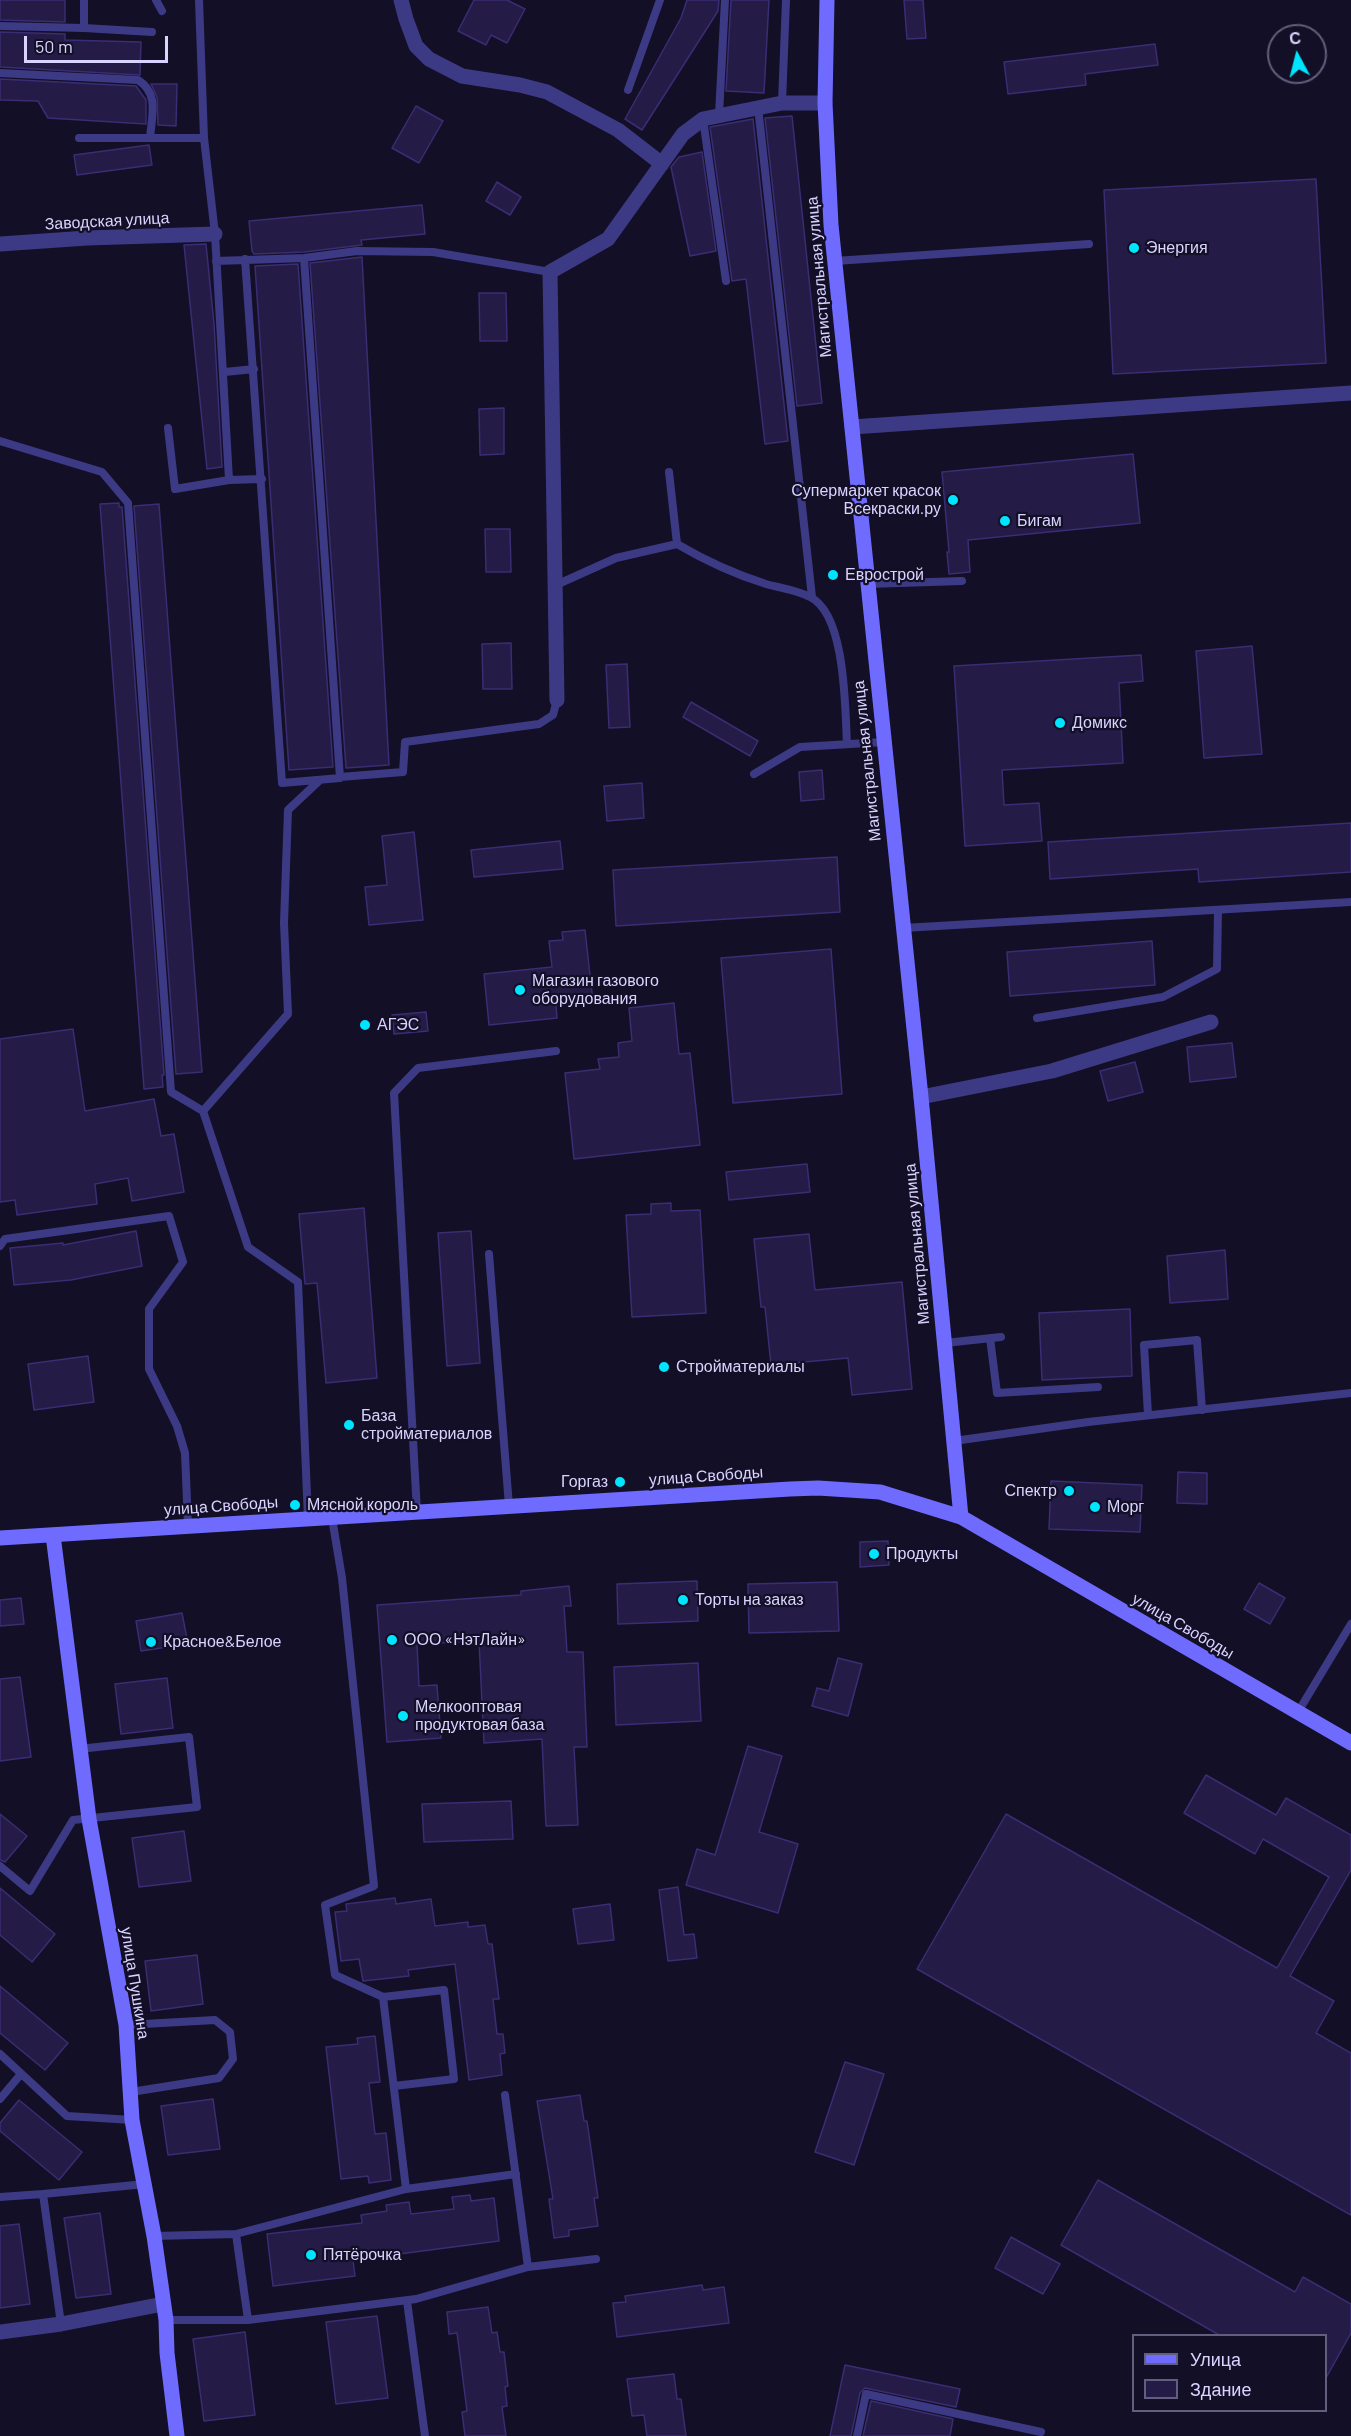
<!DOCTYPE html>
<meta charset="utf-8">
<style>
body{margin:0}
#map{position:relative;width:1351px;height:2436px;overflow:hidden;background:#130f26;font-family:Barlow,sans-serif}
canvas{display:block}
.legend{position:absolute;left:1132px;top:2334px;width:195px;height:78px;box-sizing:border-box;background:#130f26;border:2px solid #625e7d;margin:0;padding:8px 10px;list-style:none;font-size:18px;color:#d9d4ff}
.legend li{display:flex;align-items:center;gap:12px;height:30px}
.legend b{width:30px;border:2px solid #625e7d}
.north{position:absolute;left:1267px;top:24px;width:60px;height:60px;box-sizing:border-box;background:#130f26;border:2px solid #625e7d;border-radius:50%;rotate:353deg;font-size:16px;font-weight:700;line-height:24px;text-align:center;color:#d9d4ff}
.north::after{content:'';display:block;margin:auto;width:21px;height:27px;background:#00e5ff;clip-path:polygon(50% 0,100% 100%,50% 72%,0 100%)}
.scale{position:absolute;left:24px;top:36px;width:144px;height:27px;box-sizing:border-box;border:3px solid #d9d4ff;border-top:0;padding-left:8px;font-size:18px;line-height:21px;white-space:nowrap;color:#d9d4ff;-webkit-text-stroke:4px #130f26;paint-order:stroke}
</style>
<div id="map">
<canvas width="1351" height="2436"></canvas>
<ul class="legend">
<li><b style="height:8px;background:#6f6bff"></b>Улица</li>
<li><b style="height:16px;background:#241b47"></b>Здание</li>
</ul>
<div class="north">С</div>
<div class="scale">50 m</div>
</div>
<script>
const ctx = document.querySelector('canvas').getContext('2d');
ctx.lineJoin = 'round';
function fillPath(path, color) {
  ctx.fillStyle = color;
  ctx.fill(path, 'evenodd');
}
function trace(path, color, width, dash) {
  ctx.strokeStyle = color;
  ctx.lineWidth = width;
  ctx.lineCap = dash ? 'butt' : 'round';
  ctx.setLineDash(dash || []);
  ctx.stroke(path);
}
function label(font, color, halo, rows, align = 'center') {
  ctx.font = font + ' Barlow,sans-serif';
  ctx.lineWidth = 4.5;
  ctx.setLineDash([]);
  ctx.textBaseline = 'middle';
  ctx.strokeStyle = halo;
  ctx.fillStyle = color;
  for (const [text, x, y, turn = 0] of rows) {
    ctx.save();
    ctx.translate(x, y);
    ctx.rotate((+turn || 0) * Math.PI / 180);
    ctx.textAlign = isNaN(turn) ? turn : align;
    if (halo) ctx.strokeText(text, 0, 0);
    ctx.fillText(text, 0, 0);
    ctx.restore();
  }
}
const building = new Path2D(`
 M0,0H65V22L0,20Z
 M474,0H507L525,9L507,43L491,35L486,45L458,31Z
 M687,0H719L718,11L642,130L625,119L681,18Z
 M731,0H769L764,93L726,91Z
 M904,0H923L926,38L907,39Z
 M0,32L65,34V40L141,42L140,75L0,67Z
 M1155,44L1158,65L1085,74L1086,85L1008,94L1004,62Z
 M0,79L136,86L146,100V124L48,118L38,101L0,100Z
 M151,84H177L176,126L158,125L157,97Z
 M416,106L443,121L419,163L392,148Z
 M792,116L822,403L797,406L765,118Z
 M753,119L788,441L765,444L746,279L732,281L710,127Z
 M149,145L152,165L77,175L74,155Z
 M702,152L716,251L690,256L671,167L679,157Z
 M1316,179L1326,363L1113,374L1104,190Z
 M497,182L521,197L510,215L486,201Z
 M422,205L425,234L361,240L362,245L304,252L254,254L252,251L249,221Z
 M206,244L214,324L222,467L207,469L184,245Z
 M362,257L389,765L346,768L310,263Z
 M298,264L333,767L289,770L255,266Z
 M479,293H506L507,341H480Z
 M504,408V454L480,455L479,409Z
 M1133,454L1140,523L968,540L970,572L949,574L947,552H949L942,472Z
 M119,503V507H122L164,1075H162L163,1087L144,1089L100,504Z
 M159,504L202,1072L176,1074L134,506Z
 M485,529H510L511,572H486Z
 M511,643L512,689H483L482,644Z
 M1252,646L1262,754L1204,758L1196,651Z
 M1141,655L1143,681L1119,683L1123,763L1002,770L1004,805L1039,803L1042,841L965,846L954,666Z
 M627,664L630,727L609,728L606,665Z
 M691,702L758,741L750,756L683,717Z
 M822,770L824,799L801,801L799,772Z
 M642,783L644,818L607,821L604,786Z
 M1351,823V872L1199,882L1198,869L1050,879L1048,842Z
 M414,832L423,920L369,925L365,887L387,885L382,836Z
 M560,841L563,869L474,877L471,850Z
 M837,857L840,912L616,926L613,870Z
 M585,930L593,1002L556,1005L557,1018L489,1025L484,974L552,967L549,941L563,940L562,932Z
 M1152,941L1155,985L1010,996L1007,952Z
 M831,949L842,1094L733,1103L721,958Z
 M674,1003L679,1054L690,1053L700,1145L574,1159L565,1073L600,1069L598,1059L619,1057L618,1043L632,1041L629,1008Z
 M426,1012L428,1031L394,1034L392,1015Z
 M73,1029L85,1111L154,1099L161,1136L174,1134L184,1192L132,1201L128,1178L95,1184L97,1204L17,1215L15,1200L0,1202V1039Z
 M1232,1043L1236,1077L1190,1082L1187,1047Z
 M1135,1062L1143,1092L1108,1101L1100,1071Z
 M807,1164L810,1192L729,1200L726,1172Z
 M671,1203V1211L700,1210L706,1313L632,1317L626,1215L651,1214V1204Z
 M364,1208L377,1378L326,1383L317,1283L305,1284L299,1214Z
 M136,1231L142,1266L71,1280L14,1285L10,1248L63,1243V1245Z
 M471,1231L480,1363L447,1366L438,1233Z
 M809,1234L815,1290L902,1282L912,1389L852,1395L848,1358L771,1365L765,1307H761L754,1239Z
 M1225,1250L1228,1299L1170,1303L1167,1256Z
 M1130,1309L1132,1376L1042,1380L1039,1313Z
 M88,1356L94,1402L34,1410L28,1364Z
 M1178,1472L1207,1473V1504L1177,1503Z
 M1051,1481L1142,1485L1140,1532L1049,1529Z
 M888,1541L889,1565L860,1567V1542Z
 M697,1581L698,1621L618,1624L617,1584Z
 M837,1582L839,1631L749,1633L748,1584Z
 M1259,1583L1285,1598L1270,1624L1244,1609Z
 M569,1586L571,1606H564L567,1652H583L587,1747H574L578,1825L546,1826L542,1739L484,1743L479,1641L417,1644L419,1686L437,1685L441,1738L387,1742L377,1605L521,1595V1591Z
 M21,1598L24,1624L0,1626V1600Z
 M182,1613L188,1644L141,1651L136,1621Z
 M838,1658L862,1664L848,1716L812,1706L817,1688L829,1691Z
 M698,1663L701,1721L616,1725L614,1667Z
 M20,1677L31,1757L0,1761V1679Z
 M167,1678L173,1728L121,1734L115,1684Z
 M748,1746L782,1756L759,1832L798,1844L778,1913L686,1885L697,1849L715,1855Z
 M1206,1775L1276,1815L1286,1798L1351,1835V1870L1290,1976L1334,2001L1316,2033L1351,2053V2215L917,1969L1006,1814L1277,1968L1329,1877L1263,1839L1255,1854L1184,1813Z
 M511,1801L513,1839L424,1842L422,1804Z
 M0,1814L27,1836L5,1862L0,1860Z
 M184,1831L191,1881L139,1887L132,1838Z
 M678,1887L684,1935L694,1934L697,1958L668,1961L659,1890Z
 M0,1888L55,1934L32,1962L0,1935Z
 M395,1898L396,1904L431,1899L435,1926L468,1922V1927L485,1925L488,1944H492L499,1999H493L497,2034H503L505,2053L500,2054L502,2075L469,2080L455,1964L408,1970L409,1976L363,1981L359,1959L341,1961L335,1912L347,1911L346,1904Z
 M610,1904L614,1940L578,1944L573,1909Z
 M197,1955L203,2004L151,2011L145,1961Z
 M0,1986L68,2043L45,2070L0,2033Z
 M375,2036L380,2082L369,2083L375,2134L386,2133L391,2180L369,2183L368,2176L341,2179L326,2047L358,2044L357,2038Z
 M845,2062L884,2074L854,2165L815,2152Z
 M580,2095L584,2121H587L598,2198H594L598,2226L569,2230V2236L554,2238L549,2199H553L537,2101Z
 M213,2099L220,2149L168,2155L161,2106Z
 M19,2100L82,2152L59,2180L0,2131V2123Z
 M1098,2180L1295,2292L1303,2277L1351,2304V2333L1326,2378V2336H1221L1061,2245Z
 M470,2195L471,2201L494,2198L499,2241L353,2260L355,2276L273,2286L267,2234L362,2223L361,2215L387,2211L386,2205L409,2202L411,2214L454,2209L452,2197Z
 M100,2213L111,2294L76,2298L64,2218Z
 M19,2224L30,2304L0,2308V2226Z
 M1011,2237L1060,2264L1043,2294L995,2268Z
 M702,2285L703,2290L724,2287L729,2323L617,2337L613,2303L626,2302L625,2296Z
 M488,2307L492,2333L497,2332L500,2352H504L508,2386L505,2387L507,2406L502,2407L506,2436H465L462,2412L467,2411L457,2333L449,2334L447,2312Z
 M377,2316L388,2398L336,2404L326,2322Z
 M245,2332L255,2415L204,2421L193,2339Z
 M845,2365L960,2389L956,2407L865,2388L860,2393L851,2436H830Z
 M674,2374L677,2399H681L686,2436H647L644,2415L632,2416L627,2379Z
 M871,2401L953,2419L950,2436H863Z`);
fillPath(building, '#241b47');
trace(building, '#3b2d73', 1.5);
trace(new Path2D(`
 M84,0V28L152,32
 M156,0L162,11
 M199,0L204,138
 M0,26L84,28
 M0,73L138,80C159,93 152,115 150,138H79
 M628,90L660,0
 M782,103L786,0
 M758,107L812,597
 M719,115L725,0
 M703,119L726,281
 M150,138H204L215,234L229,480L175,489L168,428
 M245,259L282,783L340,778L304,258
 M216,261L304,258L357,251L433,252L550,272
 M835,261L1089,244
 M225,372L254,369
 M0,441L102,472L128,503L171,1092L203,1111L248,1247L298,1282L308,1519
 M669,472L677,544C706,561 734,574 766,584C780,588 797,590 810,597C846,614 845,709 847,744
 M229,480L262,479
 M867,584L962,581
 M556,585L616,558L677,544
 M754,774L800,747L884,742
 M340,777L403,772L405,742L539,724L553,715L557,700
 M903,928L1351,902
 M1037,1018L1163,997L1217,969L1218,910
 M203,1111L288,1014L284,923L288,810L320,780
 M0,1246L5,1239L169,1216L183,1262L149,1309V1369L177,1426L185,1453L188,1526
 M489,1254L509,1506
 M990,1338L997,1393L1098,1387
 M945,1343L1001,1337
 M1148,1415L1144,1345L1197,1340L1202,1410
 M954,1441L1088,1422L1351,1393
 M417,1512L394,1093L418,1068L556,1051
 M332,1518L342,1578L374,1886L325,1905L335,1975L383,1997L444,1990L454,2079L394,2086
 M1298,1712L1351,1624
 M0,1866L30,1891L73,1820L197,1807L189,1737L79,1749
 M383,1997L406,2189
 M126,2025L215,2020L230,2032L233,2059L219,2078L131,2092
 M0,2054L67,2116L132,2120
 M505,2095L528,2267
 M0,2099L21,2074
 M43,2194L145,2184
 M0,2197L43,2194L61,2324
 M236,2234L248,2320
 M154,2236L236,2234L406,2189L516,2174
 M407,2301L425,2436
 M166,2320H248L416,2299L528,2267L596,2259
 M857,2436L866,2394L1041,2432`), '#3d3a85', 8);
trace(new Path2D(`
 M401,0L406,19L416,46L429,59L462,76L520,85L547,92L618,130L662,164
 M0,244L87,238L215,234
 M852,427L1351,393
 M557,700L550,272L608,239L683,134L703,119L782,103H825
 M921,1097L1052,1071L1211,1022
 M0,2332L61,2324L163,2304`), '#3d3a85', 15);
trace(new Path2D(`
 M827,0L825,103L831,225L921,1097L961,1517
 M53,1535L89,1819L126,2025L132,2120L154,2236L166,2320L167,2353L177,2436
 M0,1538L790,1489L818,1488L880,1492L961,1517L1351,1743`), '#6f6bff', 15);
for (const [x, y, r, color] of [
 [1134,248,6,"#00e5ff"],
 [953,500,6,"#00e5ff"],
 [1005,521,6,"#00e5ff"],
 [833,575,6,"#00e5ff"],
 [1060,723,6,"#00e5ff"],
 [520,990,6,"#00e5ff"],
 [365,1025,6,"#00e5ff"],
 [664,1367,6,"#00e5ff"],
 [349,1425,6,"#00e5ff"],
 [620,1482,6,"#00e5ff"],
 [1069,1491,6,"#00e5ff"],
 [295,1505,6,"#00e5ff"],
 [1095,1507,6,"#00e5ff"],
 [874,1554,6,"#00e5ff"],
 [683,1600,6,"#00e5ff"],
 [392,1640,6,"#00e5ff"],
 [151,1642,6,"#00e5ff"],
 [403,1716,6,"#00e5ff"],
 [311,2255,6,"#00e5ff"]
]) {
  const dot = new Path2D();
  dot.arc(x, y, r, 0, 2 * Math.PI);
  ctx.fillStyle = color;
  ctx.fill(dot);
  trace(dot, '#130f26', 2);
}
label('16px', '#d9d4ff', '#130f26', [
 ["Заводская улица",107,221,-3],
 ["Магистральная улица",819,277,-95],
 ["Магистральная улица",867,761,-96],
 ["Магистральная улица",917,1244,-95],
 ["улица Свободы",706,1476,-4],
 ["улица Свободы",221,1506,-4],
 ["улица Свободы",1183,1626,30],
 ["улица Пушкина",135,1983,81]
]);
label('16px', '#d9d4ff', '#130f26', [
 ["Энергия",1146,248],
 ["Супермаркет красок",941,491,"right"],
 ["Всекраски.ру",941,509,"right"],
 ["Бигам",1017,521],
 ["Еврострой",845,575],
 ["Домикс",1072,723],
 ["Магазин газового",532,981],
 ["оборудования",532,999],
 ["АГЭС",377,1025],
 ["Стройматериалы",676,1367],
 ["База",361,1416],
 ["стройматериалов",361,1434],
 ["Горгаз",608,1482,"right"],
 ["Спектр",1057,1491,"right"],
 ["Мясной король",307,1505],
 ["Морг",1107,1507],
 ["Продукты",886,1554],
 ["Торты на заказ",695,1600],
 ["ООО «НэтЛайн»",404,1640],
 ["Красное&Белое",163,1642],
 ["Мелкооптовая",415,1707],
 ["продуктовая база",415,1725],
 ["Пятёрочка",323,2255]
], 'left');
</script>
